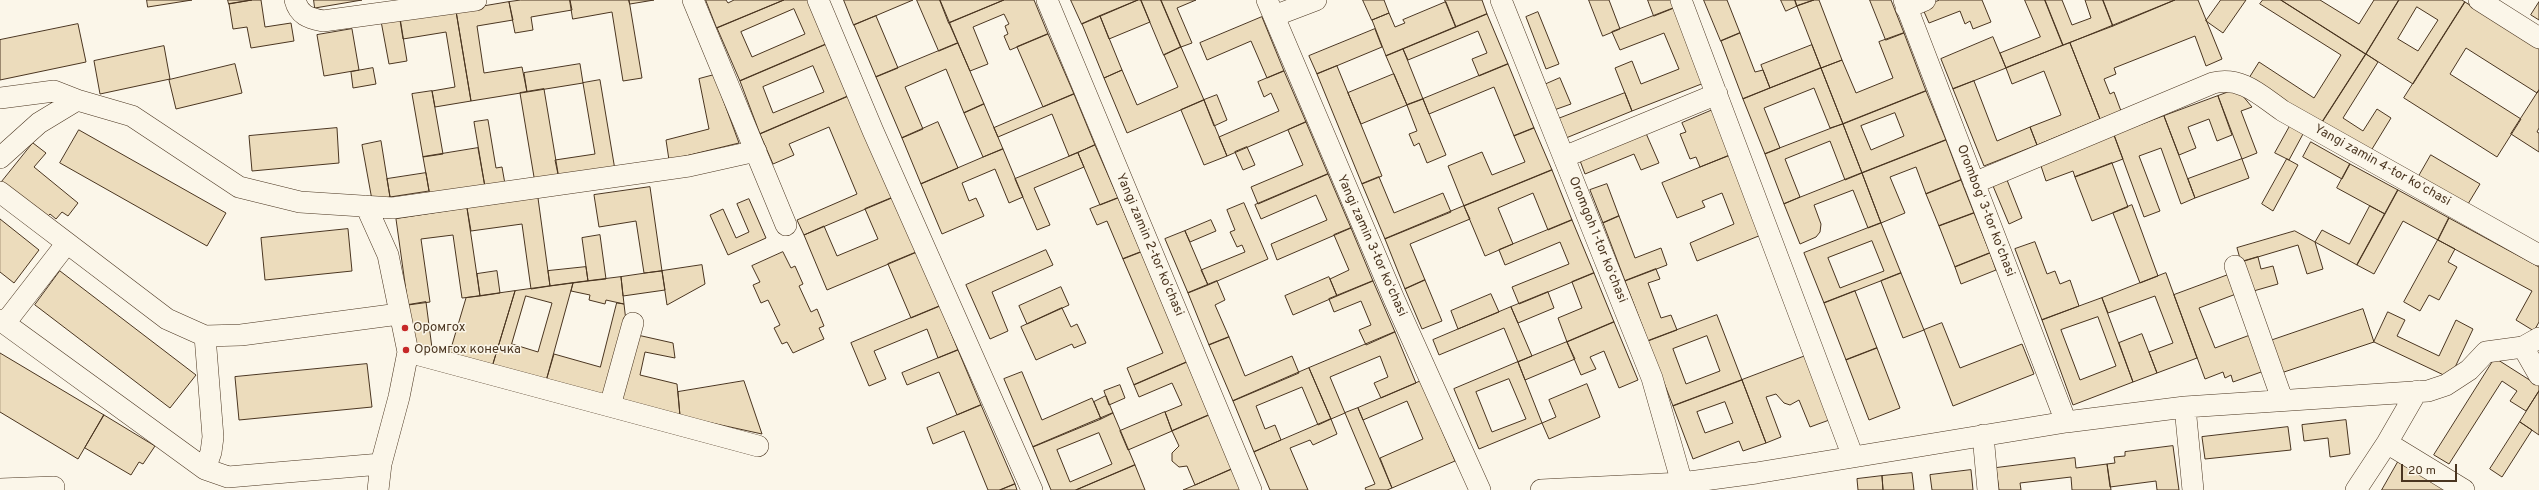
<!DOCTYPE html>
<meta charset="utf-8">
<style>
body{margin:0}
#map{position:relative;width:2539px;height:490px;overflow:hidden;background:#fbf6e9;font-family:Overpass,sans-serif}
canvas{display:block}
.scale{position:absolute;left:2401px;top:464px;width:56px;height:18px;box-sizing:border-box;border:2px solid #4a3520;border-top:0;padding-left:5px;font-size:12px;line-height:14px;white-space:nowrap;color:#4a3520;-webkit-text-stroke:3px #fbf6e9;paint-order:stroke}
</style>
<div id="map">
<canvas width="2539" height="490"></canvas>
<div class="scale">20 m</div>
</div>
<script>
const ctx = document.querySelector('canvas').getContext('2d');
ctx.lineJoin = 'round';
function fillPath(path, color) {
  ctx.fillStyle = color;
  ctx.fill(path, 'evenodd');
}
function trace(path, color, width, dash) {
  ctx.strokeStyle = color;
  ctx.lineWidth = width;
  ctx.lineCap = dash ? 'butt' : 'round';
  ctx.setLineDash(dash || []);
  ctx.stroke(path);
}
function label(font, color, halo, rows, align = 'center') {
  ctx.font = font + ' Overpass,sans-serif';
  ctx.lineWidth = 3;
  ctx.setLineDash([]);
  ctx.textBaseline = 'middle';
  ctx.strokeStyle = halo;
  ctx.fillStyle = color;
  for (const [text, x, y, turn = 0] of rows) {
    ctx.save();
    ctx.translate(x, y);
    ctx.rotate((+turn || 0) * Math.PI / 180);
    ctx.textAlign = isNaN(turn) ? turn : align;
    if (halo) ctx.strokeText(text, 0, 0);
    ctx.fillText(text, 0, 0);
    ctx.restore();
  }
}
const building = new Path2D(`
 M147,0H192L148,7Z
 M228,0H252L229,4Z
 M252,0H261L265,27L291,23L294,41L251,48L247,27L233,29L229,4Z
 M314,0H362L315,8Z
 M521,0H570L572,10L531,17L533,30L515,33L509,2Z
 M570,0H629L642,78L623,81L612,12L573,19Z
 M629,0H654L630,4Z
 M706,0H726L728,3L734,0H784L717,28Z
 M784,0H811L829,43L740,81L717,28ZM794,9L805,34L752,57L741,32Z
 M844,0H913L854,25Z
 M917,0H940L958,43L939,51Z
 M940,0H1004L949,23Z
 M1004,0H1034L1048,34L1010,50L1004,36L1008,34L1005,26L1009,24L1004,14L973,27L988,64L970,71L949,23Z
 M1071,0H1138L1082,24Z
 M1138,0H1141L1150,22L1109,39L1100,16Z
 M1141,0H1161L1181,47L1164,55Z
 M1161,0H1196L1177,8L1192,43L1181,47Z
 M1363,0H1384L1389,13L1372,20Z
 M1445,0H1482L1487,14L1456,27Z
 M1589,0H1609L1620,29L1603,36Z
 M1648,0H1671L1674,8L1654,16Z
 M1704,0H1727L1740,33L1721,41Z
 M1781,0H1795L1797,6L1786,11Z
 M1795,0H1814L1797,6Z
 M1814,0H1819L1842,60L1821,68L1797,6Z
 M1870,0H1891L1904,33L1886,40Z
 M1940,0H1982L1991,22L1973,29L1970,21L1965,24L1960,11L1929,23L1922,7Z
 M2025,0H2045L2063,45L2006,68L2000,53L2040,37Z
 M2045,0H2062L2072,25L2091,18L2085,0H2103L2113,26L2063,45Z
 M2103,0H2175L2113,26Z
 M2175,0H2198L2222,59L2206,66L2195,36L2114,68L2116,74L2104,79L2110,94L2114,92L2121,111L2100,119L2070,43Z
 M2221,0H2246L2223,33L2206,21Z
 M2263,0H2281L2366,54L2321,124L2249,78L2259,62L2314,98L2341,55L2260,4Z
 M2281,0H2320L2359,24L2374,0H2399L2366,54Z
 M2399,0H2462L2465,2L2413,84L2366,54ZM2417,7L2438,20L2418,51L2398,39Z
 M509,2L513,20L477,26L484,73L522,67L527,92L471,101L456,11Z
 M1446,2L1456,27L1386,56L1372,20L1389,13L1395,27L1405,23L1403,20Z
 M2465,2L2539,49V90L2537,93L2466,48L2450,74L2521,119L2497,157L2404,98Z
 M2539,2V20L2531,15Z
 M1674,8L1704,83L1632,111L1615,68L1632,61L1641,84L1679,69L1664,33L1620,50L1612,32Z
 M456,11L471,101L435,107L432,91L455,87L446,32L403,39L400,20Z
 M1538,12L1559,64L1546,69L1526,17Z
 M1487,14L1508,64L1479,76L1472,59L1487,53L1478,31L1408,60L1403,49Z
 M876,16L898,68L876,77L854,25Z
 M1100,16L1122,70L1104,78L1082,24Z
 M1262,17L1284,71L1267,78L1251,41L1207,60L1200,43Z
 M400,18L407,61L389,64L381,21Z
 M78,24L86,62L0,80V40Z
 M352,29L359,70L324,76L317,35Z
 M1375,29L1382,47L1317,74L1309,56Z
 M1740,33L1755,72L1763,70L1770,88L1743,99L1721,41Z
 M1904,33L1926,91L1843,124L1821,68L1842,60L1856,93L1893,78L1879,42Z
 M1048,34L1074,94L1043,107L1017,47Z
 M1993,37L2006,68L1953,89L1941,59Z
 M829,43L851,95L760,134L740,81ZM813,66L824,92L773,113L763,87Z
 M958,43L984,104L964,113L946,69L905,87L923,129L902,138L876,77Z
 M2070,43L2100,119L2037,145L2030,127L2061,115L2044,71L2012,84L2006,68Z
 M1812,45L1821,68L1770,88L1761,65Z
 M164,46L170,79L100,94L94,61Z
 M1181,47L1204,100L1127,133L1104,78L1122,70L1137,105L1178,87L1164,55Z
 M1403,49L1423,99L1407,105L1386,56Z
 M2366,54L2378,62L2343,118L2363,131L2377,109L2391,118L2369,154L2321,124Z
 M235,64L242,93L176,109L169,80Z
 M580,64L583,83L527,92L524,73Z
 M1508,64L1534,128L1514,136L1494,87L1429,114L1423,99Z
 M1337,66L1382,176L1362,184L1317,74Z
 M373,68L376,84L353,88L351,72Z
 M1821,68L1843,124L1830,128L1814,88L1764,108L1780,148L1765,154L1743,99Z
 M1284,71L1306,122L1227,156L1219,137L1279,111L1271,93L1264,97L1258,82Z
 M1394,74L1407,105L1361,124L1348,93Z
 M714,75L739,143L669,160L666,140L709,129L699,79Z
 M1560,78L1571,104L1554,110L1544,85Z
 M600,80L615,170L559,179L555,160L595,154L583,83Z
 M1974,81L1997,141L2030,127L2037,145L1984,166L1953,89Z
 M544,89L559,179L535,183L520,93Z
 M2237,89L2252,107L2241,111L2257,153L2242,159L2218,96Z
 M2539,90V128L2537,132L2539,133V152L2511,134Z
 M432,91L443,154L423,157L412,94Z
 M1926,91L1946,140L1862,173L1843,124ZM1895,113L1904,136L1871,150L1861,126Z
 M1625,93L1632,111L1566,138L1558,119Z
 M1074,94L1095,145L1069,156L1052,114L998,137L994,128Z
 M851,95L894,197L804,235L797,220L857,194L829,127L789,144L794,155L773,164L760,134Z
 M1217,95L1227,120L1214,126L1204,100Z
 M2218,96L2232,135L2217,141L2209,119L2188,127L2196,148L2179,155L2164,116Z
 M1423,99L1446,155L1427,163L1419,143L1414,146L1409,134L1417,131L1407,105Z
 M1204,100L1227,156L1204,165L1181,110Z
 M984,104L1003,149L983,157L964,113Z
 M1715,109L1733,154L1700,167L1696,157L1690,159L1680,134L1686,132L1682,123Z
 M2164,116L2195,198L2181,204L2161,148L2139,156L2160,211L2144,217L2114,135Z
 M488,120L496,168L502,167L505,184L485,187L474,122Z
 M938,122L958,168L921,184L902,138Z
 M1306,122L1328,174L1258,204L1251,187L1303,165L1288,130Z
 M1843,124L1862,173L1845,180L1830,141L1785,159L1800,197L1784,204L1765,154Z
 M2290,126L2303,134L2289,160L2275,153Z
 M337,128L339,163L252,171L249,136Z
 M1534,128L1552,170L1464,206L1448,166L1482,152L1492,175L1525,162L1514,136Z
 M79,130L226,213L207,246L60,163Z
 M1645,131L1659,163L1641,170L1634,154L1585,174L1579,158Z
 M2114,135L2123,159L2075,177L2073,171L2046,181L2040,163Z
 M1946,140L1961,180L1926,194L1916,167L1890,177L1905,213L1881,223L1862,173Z
 M381,141L390,197L372,200L362,145Z
 M2311,142L2350,164L2342,179L2303,157Z
 M33,143L46,153L34,167L78,203L68,216L62,212L56,219L50,214L47,217L0,184Z
 M1095,145L1118,198L1100,205L1078,153Z
 M1247,147L1255,165L1243,170L1235,152Z
 M478,148L485,187L430,196L423,157Z
 M1003,149L1023,197L1009,203L995,169L962,183L969,201L976,198L984,216L942,234L921,184Z
 M1078,153L1084,167L1034,188L1050,225L1037,230L1015,179Z
 M1733,154L1766,233L1697,261L1690,243L1734,224L1722,193L1702,201L1705,207L1677,218L1662,183Z
 M2431,155L2480,184L2468,204L2419,176Z
 M2242,159L2249,178L2195,198L2188,179Z
 M2287,159L2298,165L2273,211L2262,204Z
 M2112,163L2128,207L2092,221L2075,177Z
 M2350,164L2398,190L2385,214L2337,188Z
 M1552,170L1572,220L1548,230L1533,193L1498,208L1513,244L1485,256L1464,206Z
 M426,173L429,191L390,197L387,179Z
 M1862,173L1881,223L1868,228L1853,190L1814,205L1821,224L1820,232L1816,237L1800,244L1784,204Z
 M1328,174L1351,228L1277,260L1271,244L1327,220L1316,195L1261,219L1255,205Z
 M1379,177L1394,213L1443,193L1451,212L1385,239L1362,184Z
 M1961,180L1974,213L1939,226L1926,194Z
 M2007,180L2022,218L2009,224L1993,186Z
 M1607,184L1619,216L1603,223L1590,190Z
 M650,187L662,271L644,273L636,221L599,227L594,195Z
 M2398,190L2449,218L2438,240L2403,221L2374,274L2357,265Z
 M894,197L917,252L827,290L804,235L824,226L837,256L878,239L865,209Z
 M538,198L550,286L531,289L522,224L471,231L467,208Z
 M1118,198L1141,252L1123,259L1107,221L1097,225L1090,209Z
 M749,199L766,238L728,255L710,215L723,209L736,238L749,232L737,204Z
 M1244,203L1268,259L1208,285L1201,270L1245,252L1242,245L1237,247L1230,232L1235,230L1227,210Z
 M2132,205L2158,276L2140,283L2113,213Z
 M1464,206L1470,219L1410,244L1425,280L1405,289L1385,239Z
 M2370,206L2385,214L2357,265L2315,242L2322,230L2349,244Z
 M467,208L480,296L462,298L453,235L421,239L430,302L408,305L396,219Z
 M1974,213L1990,253L1955,267L1939,226Z
 M1619,216L1635,258L1661,248L1667,265L1625,281L1603,223Z
 M2449,218L2539,267V322L2534,331L2516,320L2532,291L2438,240Z
 M0,219L39,250L14,283L0,272Z
 M1211,220L1216,231L1190,242L1185,231Z
 M1572,220L1594,273L1519,304L1512,287L1569,264L1560,242L1505,265L1499,250Z
 M1881,223L1901,273L1824,303L1804,253ZM1872,241L1884,271L1840,288L1828,258Z
 M1351,228L1373,281L1337,296L1330,279L1349,270L1334,235Z
 M348,229L352,271L265,280L261,238Z
 M1185,231L1208,285L1188,293L1165,239Z
 M2295,231L2315,242L2323,269L2307,274L2298,245L2241,262L2237,248Z
 M600,235L606,279L588,281L582,238Z
 M2438,240L2455,249L2448,262L2457,267L2439,300L2429,295L2420,311L2404,302Z
 M2035,242L2047,274L2055,271L2060,284L2070,280L2079,306L2042,320L2015,249Z
 M1046,250L1053,265L992,292L1008,331L990,339L966,285Z
 M783,252L791,268L795,266L803,284L799,286L811,312L817,309L824,326L819,328L824,339L793,353L787,342L782,344L774,328L780,325L768,300L761,303L753,285L760,282L752,266Z
 M917,252L940,306L911,318L888,264Z
 M1141,252L1187,362L1134,385L1127,368L1163,353L1123,259Z
 M1990,253L1996,270L1961,284L1955,267Z
 M2258,257L2261,269L2273,266L2278,284L2250,292L2241,262Z
 M702,265L705,284L667,305L662,271Z
 M586,267L588,281L550,286L548,271Z
 M1656,269L1660,279L1648,283L1661,318L1671,315L1677,330L1648,341L1625,281Z
 M60,271L196,375L170,408L35,305Z
 M497,271L500,293L480,296L477,274Z
 M662,271L665,290L623,296L621,277Z
 M1594,273L1614,322L1567,342L1558,318L1582,308L1572,282Z
 M1901,273L1924,330L1903,338L1881,281Z
 M2166,273L2197,358L2157,373L2149,352L2173,343L2155,296L2108,313L2102,298Z
 M2228,275L2236,294L2199,308L2215,348L2250,335L2264,371L2233,382L2231,375L2225,378L2223,372L2205,379L2174,295Z
 M621,277L624,304L606,300L605,304L589,300L590,295L571,291L573,283Z
 M1329,277L1337,296L1293,315L1285,296Z
 M1425,280L1442,321L1422,329L1405,289Z
 M1217,281L1225,300L1215,305L1229,337L1209,345L1188,293Z
 M1373,281L1395,332L1366,345L1359,330L1371,325L1361,301L1334,312L1329,299Z
 M573,283L546,381L492,367L515,291ZM526,296L552,303L538,352L512,344Z
 M1061,287L1069,305L1027,324L1019,306Z
 M515,291L492,367L449,355L466,298Z
 M1855,291L1877,348L1846,360L1824,303Z
 M1548,292L1554,308L1518,323L1511,307Z
 M1491,294L1499,312L1458,329L1451,311Z
 M2102,298L2133,382L2073,405L2042,320ZM2098,317L2116,366L2080,380L2061,330Z
 M426,302L432,348L415,351L408,305Z
 M617,303L624,304L627,330L609,399L546,381L554,354L600,367Z
 M940,306L958,350L938,358L927,329L874,351L886,379L869,386L851,343Z
 M1511,307L1532,356L1518,362L1504,328L1439,355L1433,340Z
 M1062,308L1071,327L1077,324L1086,343L1074,348L1072,344L1036,360L1021,327Z
 M2363,309L2374,342L2278,374L2267,342Z
 M2388,312L2405,320L2397,336L2439,356L2456,320L2473,329L2450,378L2374,342Z
 M1717,315L1742,380L1673,406L1648,341ZM1707,336L1720,371L1686,384L1673,349Z
 M1614,322L1638,380L1619,388L1604,351L1590,357L1596,369L1581,375L1567,342Z
 M1942,323L1960,368L2022,344L2034,374L1953,406L1924,330Z
 M1395,332L1416,383L1381,398L1374,383L1388,377L1380,356L1330,377L1345,413L1331,419L1309,368Z
 M633,334L673,343L675,358L645,352L640,375L677,384L680,416L618,400Z
 M2142,334L2157,373L2133,382L2119,343Z
 M1229,337L1245,376L1292,356L1299,373L1233,401L1209,345Z
 M1567,342L1575,359L1525,380L1518,362Z
 M1877,348L1900,408L1869,420L1846,360Z
 M958,350L981,405L957,415L939,372L907,385L902,373Z
 M0,353L104,415L78,459L0,412Z
 M1808,355L1832,419L1810,427L1799,400L1790,405L1784,403L1776,394L1766,397L1781,437L1766,443L1742,380Z
 M2495,358L2539,386V391L2526,411L2510,401L2517,391L2502,381L2449,464L2434,455Z
 M1187,362L1209,415L1172,431L1165,412L1182,405L1172,383L1139,397L1134,385Z
 M1518,362L1542,423L1479,449L1454,389ZM1509,379L1526,419L1492,432L1476,392Z
 M367,364L372,407L239,420L235,377Z
 M1309,368L1331,419L1318,425L1302,387L1256,406L1265,429L1275,425L1281,440L1254,452L1233,401Z
 M1022,372L1042,420L1092,398L1101,419L1033,447L1004,379Z
 M1742,380L1766,443L1743,451L1739,441L1693,459L1673,406ZM1725,402L1733,423L1705,433L1697,412Z
 M744,381L762,434L680,416L678,392Z
 M1421,381L1455,461L1392,488L1380,458L1423,439L1407,401L1363,420L1358,408Z
 M1587,384L1600,417L1549,439L1542,423L1556,417L1549,400Z
 M1120,385L1125,398L1109,405L1104,391Z
 M2539,391V435L2520,422Z
 M1106,396L1113,413L1101,419L1094,402Z
 M981,405L1015,484L1000,490H988L964,431L933,444L927,428Z
 M1358,408L1392,488L1387,490H1366L1365,488L1375,484L1345,413Z
 M1165,412L1172,431L1128,450L1120,431Z
 M1113,413L1135,465L1076,490H1051L1033,447ZM1099,433L1112,464L1070,482L1057,450Z
 M104,415L155,446L143,464L139,462L131,475L85,448Z
 M1209,415L1232,469L1195,485L1187,466L1179,467L1172,461V453L1179,446L1172,431Z
 M1331,419L1337,434L1313,445L1310,440L1290,448L1308,490H1270L1254,452Z
 M2346,420L2350,454L2330,457L2328,438L2304,441L2302,425Z
 M2520,422L2532,430L2502,477L2490,469Z
 M2288,427L2291,450L2205,459L2202,437Z
 M2173,446L2179,490H2157L2156,481L2110,487L2107,464L2115,463L2114,457L2125,456V452Z
 M2075,458L2076,468L2107,464L2111,490H2072L2071,477L2020,483L2021,490H1999L1996,468Z
 M2398,462L2447,490H2382Z
 M1135,465L1145,490H1076Z
 M1232,469L1241,490H1183L1195,485Z
 M1971,470L1973,490H1932L1930,475Z
 M1912,473L1914,490H1883L1882,476Z
 M1882,476L1883,490H1858L1857,479Z
 M1015,484L1017,490H1000Z`);
fillPath(building, '#ecdcbc');
trace(building, '#4a3520', 1);
const minor = new Path2D(`
 M295,0C299,15 308,18 323,21L476,0
 M693,0L786,225
 M818,0L873,131L1032,490
 M1047,0L1251,490
 M1267,0L1394,299L1480,490
 M1501,0L1652,378L1682,483
 M1681,0L1853,457
 M1904,0L2066,422
 M2479,0L2539,38
 M1906,8L1925,0
 M1274,16L1316,0
 M0,98L54,91L77,100
 M1564,157L1717,94
 M0,158L39,123L77,100L132,116L239,187L300,202L393,208L689,166L756,151
 M1974,183L2213,83C2242,76 2261,96 2283,111L2539,255
 M0,192L167,319L205,336L241,335L399,314
 M366,206L388,255L408,352L399,397L381,464L378,490
 M2235,266L2282,399
 M0,320L205,469L228,477L381,464
 M5,323L67,243
 M205,336L213,437L211,452L205,469
 M2523,347L2539,375
 M408,352L758,446
 M610,406L633,323
 M2185,407L2193,490
 M1983,435L1988,490
 M2387,443L2464,490
 M0,489L54,487
 M1541,490L1682,483L1756,473L2066,422L2185,407L2428,391L2446,385L2469,370L2486,352L2523,347L2539,338
 M2356,490L2387,443L2417,391`);
trace(minor, '#4a3520', 22);
trace(minor, '#fbf6e9', 21);
for (const [x, y, r, color] of [
 [405,328,4,"#c62828"],
 [406,350,4,"#c62828"]
]) {
  const dot = new Path2D();
  dot.arc(x, y, r, 0, 2 * Math.PI);
  ctx.fillStyle = color;
  ctx.fill(dot);
  trace(dot, '#fbf6e9', 1.5);
}
label('13px', '#4a3520', '#fbf6e9', [
 ["Yangi zamin 4-tor koʻchasi",2382,166,29],
 ["Orombogʻ 3-tor koʻchasi",1985,211,69],
 ["Oromgoh 1-tor koʻchasi",1597,240,68],
 ["Yangi zamin 2-tor koʻchasi",1149,245,67],
 ["Yangi zamin 3-tor koʻchasi",1371,246,66]
]);
label('13px', '#4a3520', '#fbf6e9', [
 ["Оромгох",413,328],
 ["Оромгох конечка",414,350]
], 'left');
</script>
